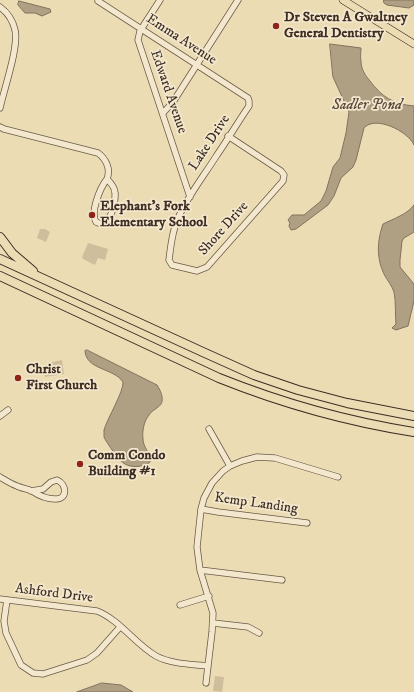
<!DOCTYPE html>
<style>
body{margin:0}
canvas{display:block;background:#ecdcb4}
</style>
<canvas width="414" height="692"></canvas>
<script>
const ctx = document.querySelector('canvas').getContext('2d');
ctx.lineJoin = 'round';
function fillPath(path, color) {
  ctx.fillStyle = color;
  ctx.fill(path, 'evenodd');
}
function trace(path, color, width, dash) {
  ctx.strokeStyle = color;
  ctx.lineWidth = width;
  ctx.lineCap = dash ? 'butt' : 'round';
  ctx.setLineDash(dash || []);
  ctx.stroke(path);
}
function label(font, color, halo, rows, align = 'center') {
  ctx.font = font + ' "IM FELL DW Pica",serif';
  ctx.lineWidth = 3.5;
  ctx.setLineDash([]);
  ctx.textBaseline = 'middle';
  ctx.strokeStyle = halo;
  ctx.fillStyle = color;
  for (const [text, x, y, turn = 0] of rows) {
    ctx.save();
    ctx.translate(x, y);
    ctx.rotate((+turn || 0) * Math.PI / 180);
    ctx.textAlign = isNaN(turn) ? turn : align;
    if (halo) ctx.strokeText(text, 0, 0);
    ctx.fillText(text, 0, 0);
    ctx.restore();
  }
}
fillPath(new Path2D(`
 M40,229H45L50,232L46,242L37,238Z
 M88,243L108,249L105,260L98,258L95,265L83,259L82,257Z
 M62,360L64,374L45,377L43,368L48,367V363Z
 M215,676L224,677L222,692L213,691Z`), '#cebe9b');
const water = new Path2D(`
 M384,0H414V5L409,8L387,5L384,3Z
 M19,1L50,9L51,12L42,16L35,13H25L18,5Z
 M330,44L361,48C361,52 360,57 361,61C361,69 365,75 370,81C382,97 393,104 414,106V145C408,131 375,115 364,128L356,160L353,167L341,178L334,196L328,205L296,229L291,230L289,226L290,223L288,220L292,215H304L321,201L326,191L333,167L340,158L346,133L349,112L333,77Z
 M414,205V232L404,238L402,241L400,260V267L414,284V301L408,326L396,330L392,328L396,324C395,314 396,302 394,292C392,286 388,281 385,276C376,259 377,241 383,224C393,219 408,214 414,205Z
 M87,350L157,385C161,391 166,402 158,407C155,410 151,411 149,415C144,421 142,431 143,439C143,446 149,453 152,459L149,463C142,467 132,468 125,464C120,462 106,442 104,437C104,435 104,433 104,430C107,419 124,391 123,382C114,368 86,370 85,351Z
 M102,683L121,685L133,692H77Z`);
fillPath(water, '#b0a083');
trace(water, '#82725d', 1);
const minor = new Path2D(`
 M160,0L140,31L138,40L190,197
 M98,1L248,98L249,101V106C238,122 228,139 217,155C205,174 191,192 181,212C173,226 171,244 169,260L172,265L197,271L207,267L283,181L284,175L281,171L228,136
 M0,7C7,12 13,21 15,30C19,47 4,89 0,108
 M163,113L173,102L238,0
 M0,127L4,129L98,153C106,159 111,169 107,179
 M107,179C111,183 115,188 115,193C116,202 110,230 96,222C90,212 100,188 107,179Z
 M0,416L8,410
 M209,429L230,466
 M0,477C5,480 11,484 17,486C21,488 27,489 32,491C38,495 47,499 55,499C68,500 67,484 57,480L51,482L43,489L31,491
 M201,509L218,512L307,523
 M200,570L282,580
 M0,599L97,611C120,620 135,644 156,656C171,664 191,664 208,666
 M7,600L4,621L6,633L21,665L33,673L43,674L87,660L97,653L120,627
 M180,605L209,596
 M213,623L248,627L259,633
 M206,683L212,632L213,613L200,570L197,547L201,509L204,498L212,483L223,471L230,466L242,461L257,457L275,458L338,477`);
const major = new Path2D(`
 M343,0L414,44`);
const highway = new Path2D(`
 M0,237L12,253L33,271
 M0,259L205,353L254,375L298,390L347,403L414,416
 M0,276L219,378C284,404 344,421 414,432`);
trace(minor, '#695947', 7);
trace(major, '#3d2d23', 8);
trace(highway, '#3d2d23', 10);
trace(minor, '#f3e8ce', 5.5);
trace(major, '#ecdcb4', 7);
trace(highway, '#ecdcb4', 8);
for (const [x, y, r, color] of [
 [276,26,4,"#8f2418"],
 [92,215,4,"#8f2418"],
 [18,378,4,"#8f2418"],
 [80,464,4,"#8f2418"]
]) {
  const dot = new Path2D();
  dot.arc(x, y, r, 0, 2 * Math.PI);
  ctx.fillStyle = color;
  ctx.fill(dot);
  trace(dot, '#f3e8ce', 1.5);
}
label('bold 14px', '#3d2d23', '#f3e8ce', [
 ["Dr Steven A Gwaltney",284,18],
 ["General Dentistry",284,34],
 ["Elephant's Fork",100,207],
 ["Elementary School",100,223],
 ["Christ",26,370],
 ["First Church",26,386],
 ["Comm Condo",88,456],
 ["Building #1",88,472]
], 'left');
label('14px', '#3d2d23', '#f3e8ce', [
 ["Emma Avenue",181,40,33],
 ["Edward Avenue",168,92,71],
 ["Lake Drive",210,143,-57],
 ["Shore Drive",224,229,-48],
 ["Kemp Landing",256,504,8],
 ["Ashford Drive",54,594,7]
]);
label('italic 15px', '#5a4a3b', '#f3e8ce', [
 ["Sadler Pond",367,106]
]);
</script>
